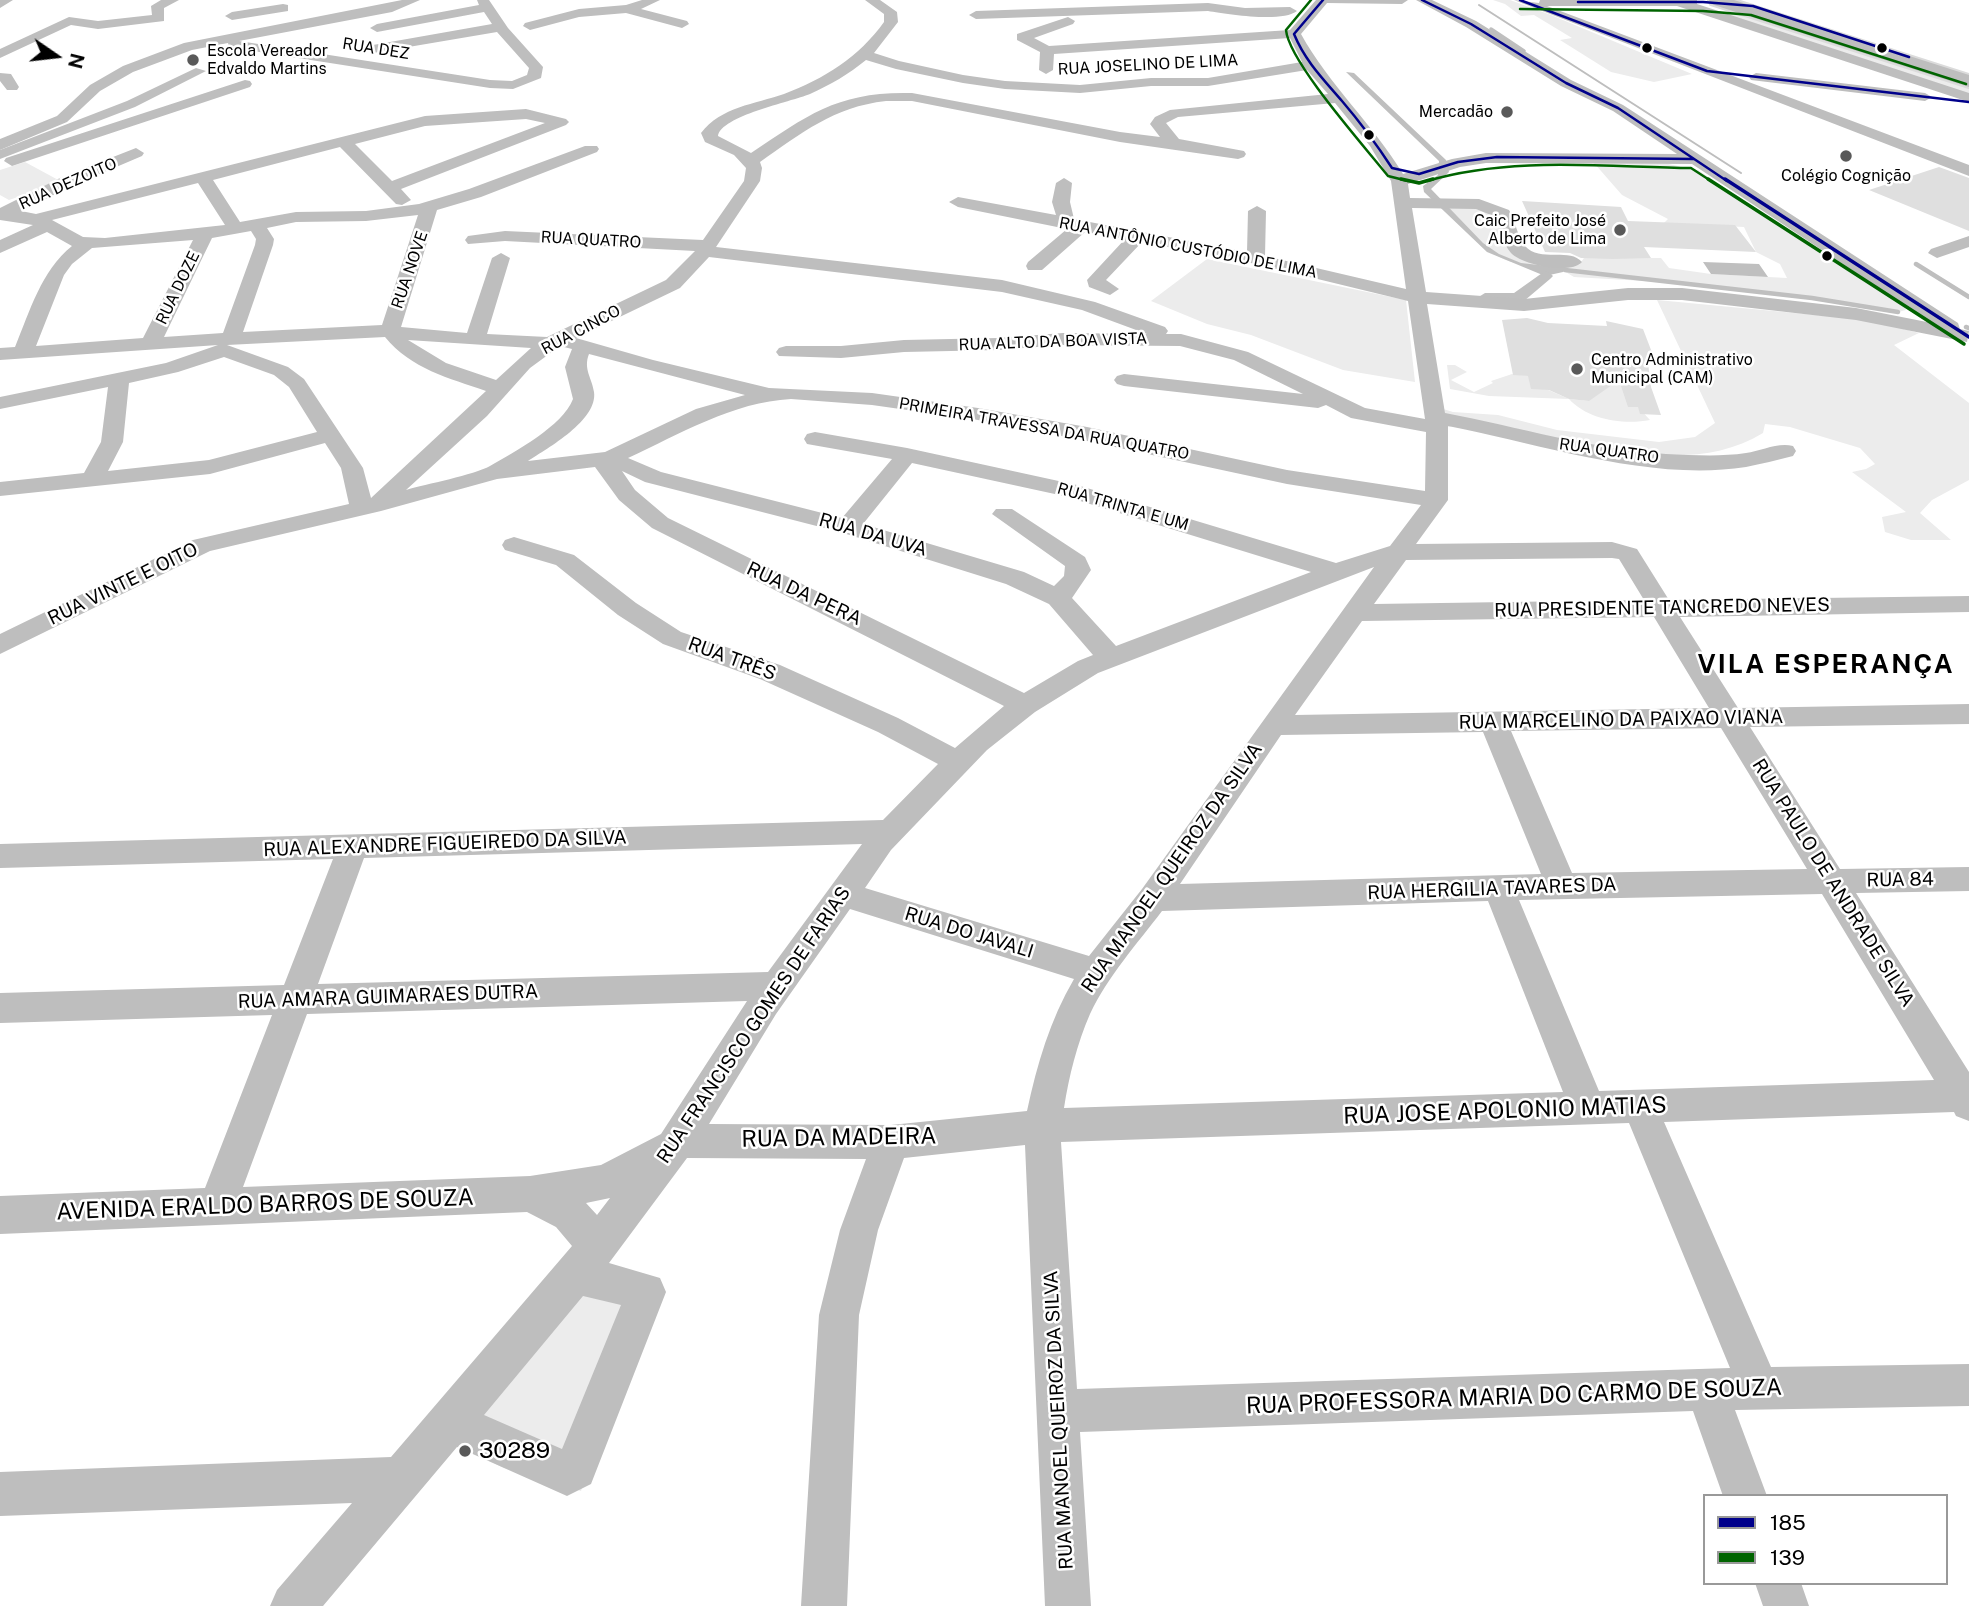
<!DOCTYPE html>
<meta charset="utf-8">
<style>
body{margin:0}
#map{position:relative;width:1969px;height:1606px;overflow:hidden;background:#fff;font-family:"Public Sans",sans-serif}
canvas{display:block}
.legend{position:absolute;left:1703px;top:1494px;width:245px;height:91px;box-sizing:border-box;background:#fff;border:2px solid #999;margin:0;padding:9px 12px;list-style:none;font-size:21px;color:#000}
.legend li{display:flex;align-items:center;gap:14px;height:35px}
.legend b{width:35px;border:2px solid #999}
.north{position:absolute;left:21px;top:21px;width:70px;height:70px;-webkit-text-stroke:5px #fff;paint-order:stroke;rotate:104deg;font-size:19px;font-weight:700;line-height:28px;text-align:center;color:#000}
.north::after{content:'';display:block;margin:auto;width:24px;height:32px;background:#000;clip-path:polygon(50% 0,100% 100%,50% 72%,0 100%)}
</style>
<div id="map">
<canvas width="1969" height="1606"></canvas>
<ul class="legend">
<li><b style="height:9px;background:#00008b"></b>185</li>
<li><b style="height:9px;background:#006400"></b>139</li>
</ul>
<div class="north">N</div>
</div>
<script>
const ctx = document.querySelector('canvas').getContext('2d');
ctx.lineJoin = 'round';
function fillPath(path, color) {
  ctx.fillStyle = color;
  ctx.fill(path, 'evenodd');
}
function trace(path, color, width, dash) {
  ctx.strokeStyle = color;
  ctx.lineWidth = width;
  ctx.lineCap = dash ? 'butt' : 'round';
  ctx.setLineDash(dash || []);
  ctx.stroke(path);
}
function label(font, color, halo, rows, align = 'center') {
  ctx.font = font + ' "Public Sans",sans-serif';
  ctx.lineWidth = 5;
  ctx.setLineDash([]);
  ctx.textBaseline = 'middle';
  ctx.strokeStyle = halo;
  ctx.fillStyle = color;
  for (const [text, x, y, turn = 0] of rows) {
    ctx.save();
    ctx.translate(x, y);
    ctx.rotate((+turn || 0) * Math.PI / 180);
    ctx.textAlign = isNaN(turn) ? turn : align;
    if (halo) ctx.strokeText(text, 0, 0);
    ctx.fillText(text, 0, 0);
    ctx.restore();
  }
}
fillPath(new Path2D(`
 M1493,0H1510L1551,15L1692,74L1654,82L1611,72L1560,40L1572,38L1534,15L1521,16L1505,4Z
 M1729,12L1743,13L1969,84V95L1724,14Z
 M25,162L62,182L9,200L0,195V170Z
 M1594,163L1668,164L1698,170L1840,266L1902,304L1906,310L1898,312L1812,298L1680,283L1574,277C1557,265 1536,267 1516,263C1484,256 1466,229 1445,206L1450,204L1493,212L1510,251L1564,265H1579L1584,258H1661L1669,268L1711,274L1787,278L1780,264L1756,252L1744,227L1664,223L1668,219L1622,195Z
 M1207,259L1406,300L1415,382L1343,370L1251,335L1207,324L1151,301Z
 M1657,300L1869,320L1919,333L1894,345L1969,403V480L1932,500L1920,513L1951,540H1911L1885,532L1882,517L1906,512L1852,472L1866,469L1875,464L1860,448L1790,427L1765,424L1763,433C1683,482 1575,437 1490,425C1474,422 1454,427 1437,428L1433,406L1453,412L1498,415L1557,430L1659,442L1695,437L1715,423Z
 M1447,365H1455L1467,372L1451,380L1474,392L1493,383L1491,381L1512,374L1528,376L1546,389L1569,399L1589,401L1595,386L1632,374L1628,406L1638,407L1650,420C1624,425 1588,420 1569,399L1489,396L1450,389Z
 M596,1273L652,1288L581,1491L504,1468L456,1445Z`), '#ececec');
fillPath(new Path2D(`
 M1346,72L1354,73L1446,160L1449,172L1431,189L1483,243L1499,254L1521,263L1565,268L1563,272L1545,276L1487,252L1424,192L1423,186L1438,175L1439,161Z
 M1703,262L1759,264L1768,277L1711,274Z`), '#bfbfbf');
trace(new Path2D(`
 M1491,29L1524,51`), '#bfbfbf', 3.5);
trace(new Path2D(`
 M1916,264L1969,297
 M1565,270L1812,298L1898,312
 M1966,327L1969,328`), '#bfbfbf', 4.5);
fillPath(new Path2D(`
 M196,68L206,71L135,107L0,159V150L127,101Z
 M1545,271L1550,273L1553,276L1550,279L1524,301L1485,303L1477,298L1485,293H1514Z`), '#bfbfbf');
fillPath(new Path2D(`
 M1939,167L1969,178V231L1869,190Z
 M1522,201L1621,207L1628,221L1735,225L1756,252L1644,247L1651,258L1613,259L1581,258L1570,253L1545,252Z
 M1527,318L1548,323L1607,326L1606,321L1643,329L1656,363H1648L1651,387L1661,415L1640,414L1638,407H1628L1619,380L1589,401L1569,399L1549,390L1531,389L1528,376L1513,375L1502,320Z`), '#dfdfdf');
const major = new Path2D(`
 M1709,0H1734L1969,75V87L1711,4Z`);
trace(major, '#dbdbdb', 4);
fillPath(new Path2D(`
 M0,0H13L0,8Z
 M161,0H179L164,8V21L98,29L71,25L0,58V49L69,17L98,21L152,15L151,6Z
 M402,0H420L392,12L239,41L490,80L512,81L527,75L529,68L497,32L373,53L366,49L373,45L492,24L484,12L377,32L370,28L377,24L479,5L477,0H489L508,28L543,67L541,78L513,89L490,88L234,48L229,47L228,43L192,50L133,72L100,91L67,122L0,150V139L57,116L90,85L123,66L184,43Z
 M642,0H660L641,9L687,21L689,24L682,28L626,13L579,17L530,30L523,26L525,23L579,9L626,5Z
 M865,0H880L897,12L898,22L874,53L899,61L963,75L1005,81L1080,85L1151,78H1208L1302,62L1290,38L1054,54L1053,70L1046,74L1039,70L1040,52L1017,40V34L1068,17L1075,21L1073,24L1034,38L1049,46L1290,30L1316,0H1408L1402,4L1327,3L1301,34C1329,85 1373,124 1403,174L1452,159L1486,153L1677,154L1613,111L1561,86L1466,27L1416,0H1432L1476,21L1571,80L1623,105L1958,323L1960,329L1969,331L1967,342L1856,320L1682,300H1628L1524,311L1427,304L1445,413C1518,427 1592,449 1666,454C1692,455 1720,457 1746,453C1761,451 1778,442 1793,446L1796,451L1793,456C1777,460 1761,464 1746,467C1650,482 1541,444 1448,426V500L1416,544L1612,542L1637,549L1669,600L1969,596V612L1680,617L1738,708L1969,704V724L1750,727L1840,869L1969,867V891L1856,893L1969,1072V1121L1956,1116L1954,1112L1664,1122L1771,1367L1969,1364V1406L1735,1410L1767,1496H1723L1693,1411L1080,1432L1091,1606H1045L1025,1145L904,1158L878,1230L859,1315L847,1606H801L819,1315L840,1230L866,1159L687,1158L609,1263L660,1278L666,1292L591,1484L567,1496L457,1447L323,1606H270L277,1590L352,1503L0,1516V1472L391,1457L572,1246L556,1227L527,1212L0,1234V1196L205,1188L272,1015L0,1023V993L284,985L333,859L0,868V844L883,820L938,764L878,732L760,679L663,644L618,615L556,565L505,550L502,545L505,540L514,537L574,555L636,603L681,632L780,665L898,718L955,748L1004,706L652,528L619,500L595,467L497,479L381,511L210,551L0,654V634L193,540L349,504L341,468L325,443L210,474L0,496V482L84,473L101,442L108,387L0,409V397L166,363L218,345L0,360V348L15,347C30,311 41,271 72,246L47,232L0,253V240L33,225L0,220V208L62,177L136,148L144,153L142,156L74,185L21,211L36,214L425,116L526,109L566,119L569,122L566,125L401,189L411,200L402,205L396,204L340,147L213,180L240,222L296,212L366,211L419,204L469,189L585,146H597L599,149L597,152L481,197L437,210L401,327L467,333L492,258L501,253L510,258L487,334L547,337L666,280L695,251L505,241L468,244L465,240L468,236L505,231L703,240L744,181L746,168L734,155L705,142L701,133C721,107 755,104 784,94C824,79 859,57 884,22V14ZM866,60L896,69L963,83L1005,89L1080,93L1151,86H1208L1307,70L1328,94L1170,110L1155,117L1150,124L1160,137L1120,132L912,93C839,91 809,114 751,153L718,136C721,116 790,102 810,94C830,85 849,74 866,60ZM886,101H912L1120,142L1238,159L1244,157L1246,154L1244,151L1179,139L1166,123L1178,117L1335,103L1370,146L1391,181L1406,289L1265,256L1266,211L1257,206L1248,211L1247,252L1074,219L1070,202L1072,183L1064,178L1056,183L1052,202L1056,215L958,197L949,202L958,207L1067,229L1028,262L1026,266L1028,270H1042L1085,232L1125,239L1087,280L1089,287L1110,295L1119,289L1106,280L1142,242L1256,264L1408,301L1425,419L1365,408L1248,352L1181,334H1166L1168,331L1165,327L1095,302L1002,280L716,247L760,181L762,168L760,162C802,133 833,107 886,101ZM526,119L545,123L392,181L355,144L425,126ZM1486,163L1692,164L1932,323L1856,308L1682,288H1628L1524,299L1426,292L1412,208L1476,209L1496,217C1501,229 1502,243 1511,253C1522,265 1571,275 1582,262C1569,247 1540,263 1525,246C1517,237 1516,221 1509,210L1479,199L1410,198L1408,184L1460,167ZM198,183L225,225L105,238L83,237L52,220ZM418,215L382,325L243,332L273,245L274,239L267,228L296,222L366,221ZM251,231L256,239L255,245L223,333L164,337L212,238ZM193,240L143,338L36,346L64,275L72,264L92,248ZM709,257L1002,292L1082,310L1147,334L1063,333L998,338L904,340L841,346H786L779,348L776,352L779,356L841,358L904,352L998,350L1063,345L1180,346L1234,360L1303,394L1124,374L1117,376L1114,380L1117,384L1124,386L1318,408L1326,405L1351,418L1426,432L1425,491L1287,470L1087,427L978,408L872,393L769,388L653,360L576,338L680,288ZM385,337C411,369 449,378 486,391L371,498L363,468L304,379L288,367L227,345ZM408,340L531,348L496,380L446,363ZM560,346L572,349L565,367L573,399C563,426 514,452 490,466C474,475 426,484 406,490L487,416L530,368ZM589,354L745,395L696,409L605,452L528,461C548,448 598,420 594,392C592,378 583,369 589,354ZM224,357L274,375L289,387L317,432L209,460L108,471L123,442L129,383L178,372ZM791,399L872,405L978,420L1087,441L1287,484L1421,505L1390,546L1336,563L1077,485L907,448L815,432L807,434L804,439L807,444L892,459L842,518L661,472L628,458C680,434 733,402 791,399ZM912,463L1064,496L1311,572L1116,646L1072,598L1091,570L1085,557L1012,509H996L992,514L1065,566L1064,576L1054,586L1024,572L863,524ZM622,471L645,482L840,532L1006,584L1049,604L1093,655L1078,661L1024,693L668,518L635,490ZM1612,558L1619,559L1644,600L1374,604L1406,560ZM1374,567L1142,889L1089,956L865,888L891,850L987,750L1035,712L1098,673ZM1654,617L1709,708L1295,715L1362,621ZM1721,728L1807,869L1572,873L1511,731ZM1483,732L1541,874L1180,884L1281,735ZM862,844L768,972L318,984L364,858ZM1822,894L1934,1080L1599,1091L1519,900ZM1488,901L1563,1092L1064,1108C1069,1076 1077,1044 1090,1014C1108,976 1137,944 1162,911ZM850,909L1074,979C1050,1020 1037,1064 1027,1111L891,1125L709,1124L776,1014ZM747,1001L661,1134L601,1165L530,1176L243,1187L307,1014ZM1629,1123L1730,1368L1077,1389L1061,1142ZM610,1198L597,1215L586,1203ZM583,1296L621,1305L562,1449L484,1415Z
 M1514,0L1539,3L1540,0H1697V4L1969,93V102L1677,6H1547L1969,165V176Z
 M1208,3L1245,8L1290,7L1297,11C1282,23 1227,14 1208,11L976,19L969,15L976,11Z
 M283,4L288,5V11L232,20L225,16L232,12Z
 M0,73L11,74L19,87L17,90H7L0,81Z
 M1756,73L1925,93L1932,97L1925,101L1751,80L1749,77Z
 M245,80L250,81L252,84L250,87L18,164L12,166L4,161L6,158Z
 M1969,236V247L1937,258L1928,253L1931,249Z
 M1755,1583H1801L1809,1606H1763Z`), '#bebebe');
fillPath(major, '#bebebe');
trace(new Path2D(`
 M1479,5L1741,173`), '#bebebe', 2);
trace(new Path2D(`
 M1323,0L1294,34C1305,61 1324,80 1342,101C1360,122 1377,145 1392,168L1419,174L1458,162L1497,157L1694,159
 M1422,0L1471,24L1566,83L1618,108L1727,181
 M1520,0L1707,71L1969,102
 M1578,2H1703L1753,6L1909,57`), '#00008b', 2.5);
trace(new Path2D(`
 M1725,179L1969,337`), '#00008b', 3.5);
trace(new Path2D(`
 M1311,0L1286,30C1289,62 1365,147 1388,176L1408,181
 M1520,9L1703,11L1751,15L1966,84
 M1427,181C1511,156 1604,167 1691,168L1711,181`), '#006400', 2.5);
trace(new Path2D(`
 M1401,179L1419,183L1433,179
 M1708,179L1964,344`), '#006400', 3.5);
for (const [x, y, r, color] of [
 [1647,48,6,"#000"],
 [1882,48,6,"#000"],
 [193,60,7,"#595959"],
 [1507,112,7,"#595959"],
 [1369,135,6,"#000"],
 [1846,156,7,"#595959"],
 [1620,230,7,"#595959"],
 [1827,256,6,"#000"],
 [1577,369,7,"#595959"],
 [465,1451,7,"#595959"]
]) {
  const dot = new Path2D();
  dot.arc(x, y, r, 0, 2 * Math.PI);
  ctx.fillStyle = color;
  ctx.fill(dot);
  trace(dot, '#fff', 2.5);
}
label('16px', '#000', '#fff', [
 ["RUA DEZ",376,49,9],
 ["RUA JOSELINO DE LIMA",1148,65,-3],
 ["RUA DEZOITO",68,184,-24],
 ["RUA QUATRO",591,240,3],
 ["RUA ANTÔNIO CUSTÓDIO DE LIMA",1188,248,11],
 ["RUA NOVE",410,270,-71],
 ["RUA DOZE",178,288,-64],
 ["RUA CINCO",581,330,-28],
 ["RUA ALTO DA BOA VISTA",1053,342,-2],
 ["PRIMEIRA TRAVESSA DA RUA QUATRO",1044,429,10],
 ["RUA QUATRO",1609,451,8],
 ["RUA TRINTA E UM",1123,507,16]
]);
label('16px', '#000', '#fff', [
 ["Escola Vereador",207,51],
 ["Edvaldo Martins",207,69],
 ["Mercadão",1493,112,"right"],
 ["Colégio Cognição",1846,176,"center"],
 ["Caic Prefeito José",1606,221,"right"],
 ["Alberto de Lima",1606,239,"right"],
 ["Centro Administrativo",1591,360],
 ["Municipal (CAM)",1591,378]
], 'left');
label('19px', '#000', '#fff', [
 ["RUA DA UVA",873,535,16],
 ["RUA VINTE E OITO",123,584,-26],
 ["RUA DA PERA",804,594,25],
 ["RUA PRESIDENTE TANCREDO NEVES",1662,608,-1],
 ["RUA TRÊS",732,659,20],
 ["RUA MARCELINO DA PAIXAO VIANA",1621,720,-1],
 ["RUA ALEXANDRE FIGUEIREDO DA SILVA",445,844,-2],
 ["RUA MANOEL QUEIROZ DA SILVA",1172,868,-55],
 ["RUA 84",1900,880,-1],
 ["RUA PAULO DE ANDRADE SILVA",1833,883,58],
 ["RUA HERGILIA TAVARES DA",1492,889,-2],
 ["RUA DO JAVALI",969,933,17],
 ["RUA AMARA GUIMARAES DUTRA",388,997,-2],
 ["RUA FRANCISCO GOMES DE FARIAS",754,1025,-56],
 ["RUA MANOEL QUEIROZ DA SILVA",1059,1420,-93]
]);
label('23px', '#000', '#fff', [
 ["RUA JOSE APOLONIO MATIAS",1505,1111,-2],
 ["RUA DA MADEIRA",839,1138,-1],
 ["AVENIDA ERALDO BARROS DE SOUZA",265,1205,-2],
 ["RUA PROFESSORA MARIA DO CARMO DE SOUZA",1514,1397,-2]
]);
label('23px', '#000', '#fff', [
 ["30289",479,1451]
], 'left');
ctx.letterSpacing = '2px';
label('bold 26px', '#000', '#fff', [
 ["VILA ESPERANÇA",1826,665]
]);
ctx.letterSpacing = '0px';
</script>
